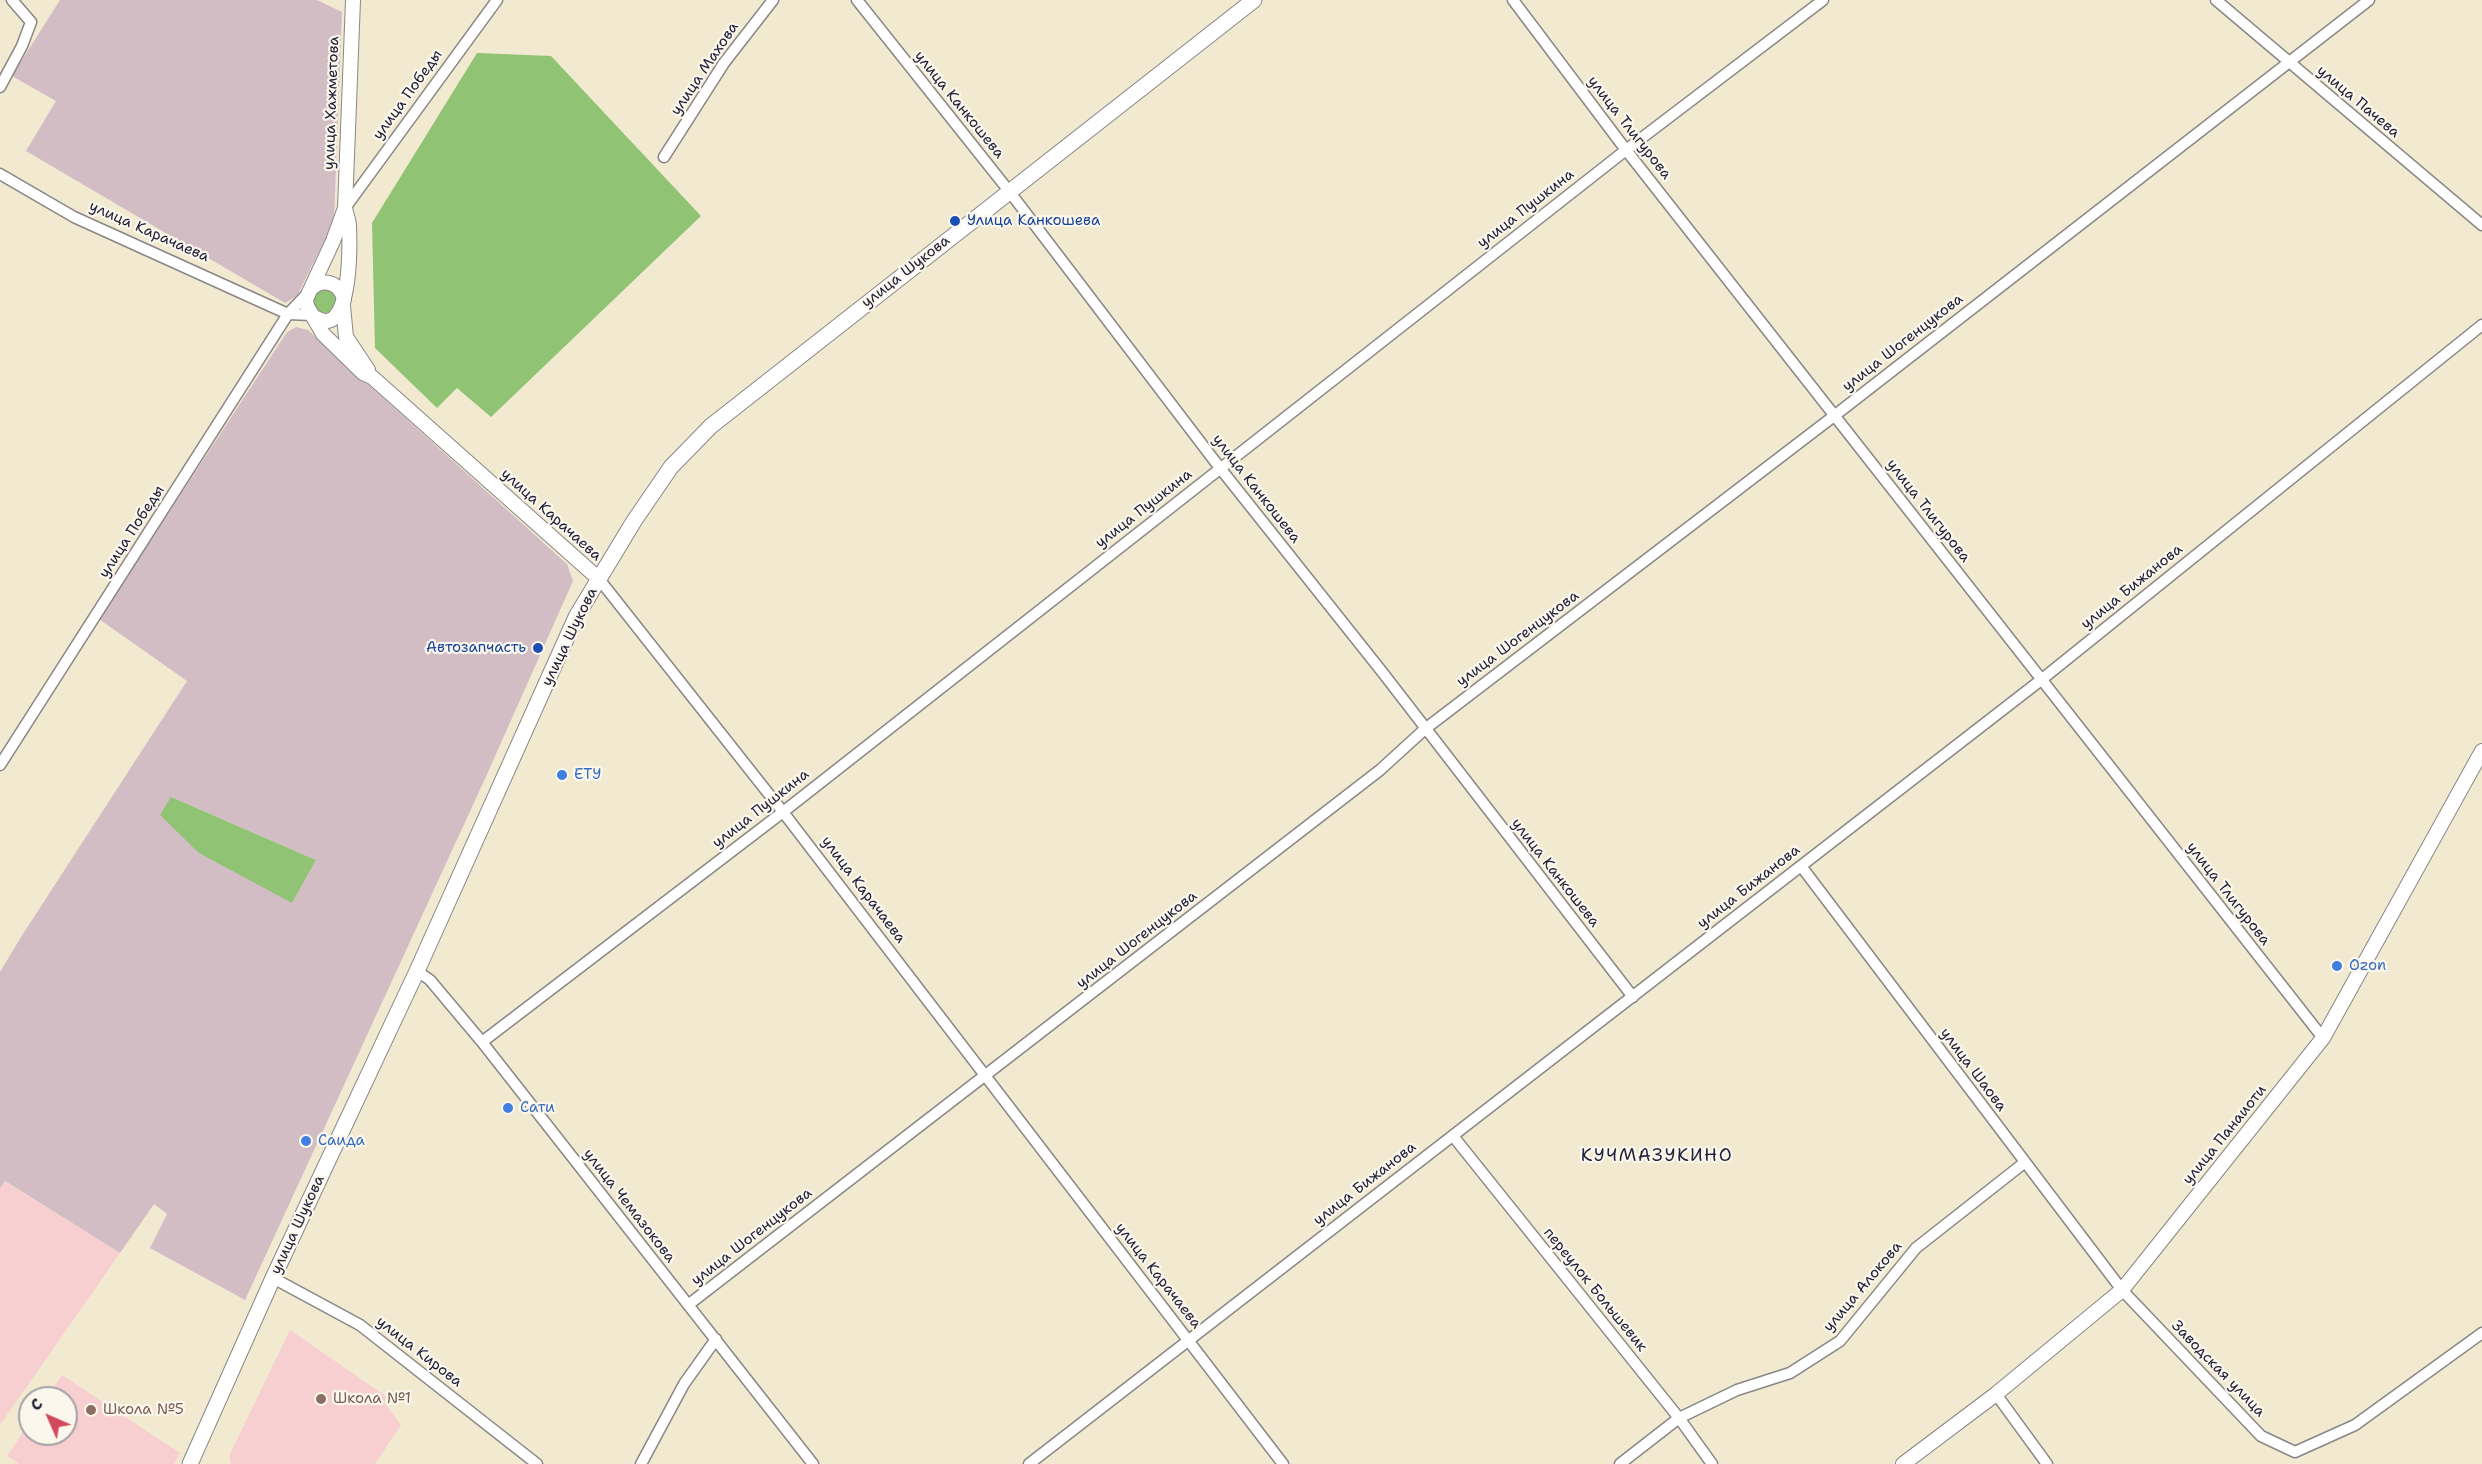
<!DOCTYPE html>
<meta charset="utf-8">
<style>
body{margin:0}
#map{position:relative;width:2482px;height:1464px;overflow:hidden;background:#f1e9d0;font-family:"Shantell Sans",sans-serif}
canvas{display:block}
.north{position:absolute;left:18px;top:1386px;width:60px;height:60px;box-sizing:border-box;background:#fbf7ec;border:2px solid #a4a2a5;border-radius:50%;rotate:315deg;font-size:16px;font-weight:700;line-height:24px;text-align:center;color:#22223b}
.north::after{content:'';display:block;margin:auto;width:21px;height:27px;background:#d1495b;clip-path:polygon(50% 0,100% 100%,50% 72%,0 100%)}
</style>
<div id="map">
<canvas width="2482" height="1464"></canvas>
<div class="north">С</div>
</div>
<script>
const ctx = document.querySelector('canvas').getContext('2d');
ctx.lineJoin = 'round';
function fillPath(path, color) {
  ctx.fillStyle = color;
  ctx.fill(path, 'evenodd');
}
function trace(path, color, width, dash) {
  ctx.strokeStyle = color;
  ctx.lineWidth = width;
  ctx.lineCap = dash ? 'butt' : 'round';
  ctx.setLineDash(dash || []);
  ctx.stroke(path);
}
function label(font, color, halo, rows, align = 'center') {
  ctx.font = font + ' "Shantell Sans",sans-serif';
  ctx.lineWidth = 4.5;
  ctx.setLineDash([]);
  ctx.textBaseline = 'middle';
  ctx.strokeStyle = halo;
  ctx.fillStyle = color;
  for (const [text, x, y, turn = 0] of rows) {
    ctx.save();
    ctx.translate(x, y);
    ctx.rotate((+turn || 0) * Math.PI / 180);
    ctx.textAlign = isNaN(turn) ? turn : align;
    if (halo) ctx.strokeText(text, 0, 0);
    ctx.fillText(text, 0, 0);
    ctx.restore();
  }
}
fillPath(new Path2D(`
 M4,1181L120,1253L0,1425V1188Z
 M290,1330L387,1397L384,1402L401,1425L375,1464H231L229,1456Z
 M62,1375L180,1453L174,1464H20L7,1456L30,1422V1434H66V1398H46Z`), '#f7cfd0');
fillPath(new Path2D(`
 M60,0H317L342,12L334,221L297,296L285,303L26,151L56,101L12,76Z
 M296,327L308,330L567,564L573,581L484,781L245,1300L150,1248L167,1214L154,1204L120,1253L5,1181L0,1188V972L21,937L187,681L99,619L287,332ZM171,797L316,860L292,903Z`), '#d2bdc5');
fillPath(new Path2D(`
 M477,53L551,56L701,216L491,417L457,388L437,408L375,348L372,223Z
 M313 301a12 12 0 1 1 24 0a12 12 0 1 1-24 0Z
 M171,797L316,860L292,903L199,853L160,815Z`), '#90c374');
const minor = new Path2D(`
 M857,0L1009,191L1220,468L1383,673L1633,997
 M1513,0L1626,150L2323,1038
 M2216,0L2482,225
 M0,87L22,46L31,22L12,0
 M664,157L724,63L773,0
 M0,174L74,217L288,314L312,315
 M345,208L497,0
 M599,579L783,812L1283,1464
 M0,765L288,314L307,294
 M1801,866L2122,1290L2261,1436L2295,1452L2355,1425L2482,1333
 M417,971L430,980L482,1042L813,1464
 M482,1042L783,812L1626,150L1823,0
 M1453,1136L1679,1418L1712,1464
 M273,1278L360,1325L537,1464
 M688,1305L1380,770L1425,729L1834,416L2369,0
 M1996,1394L2047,1464
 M641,1464L684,1384L716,1339
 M1029,1464L2041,680L2482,325
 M1620,1464L1679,1418L1737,1390L1790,1373L1840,1341L1916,1248L2024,1163`);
const tertiary = new Path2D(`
 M353,0L345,208L333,241L306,299L307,306L323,334L363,373L372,377L599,579
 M310,290C322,276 341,283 344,300
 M343,306L346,337L368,370
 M312,315C352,347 350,244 349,226C349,220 346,214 345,208
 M1903,1464L1996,1394L2122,1290L2323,1038L2482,751`);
const secondary = new Path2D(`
 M190,1464L273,1278L417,971L576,617L634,521L671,467L711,426L1254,0`);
trace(minor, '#8a8686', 13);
trace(tertiary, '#8a8686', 16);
trace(secondary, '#8a8686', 17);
trace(minor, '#fff', 10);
trace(tertiary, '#fff', 14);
trace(secondary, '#fff', 15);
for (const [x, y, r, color] of [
 [955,221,6,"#1a4fb4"],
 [538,648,6,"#1a4fb4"],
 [562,775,6,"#3f7fe0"],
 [2337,966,6,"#3f7fe0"],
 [508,1108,6,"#3f7fe0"],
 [306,1141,6,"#3f7fe0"],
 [321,1399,6,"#8d6e63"],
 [91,1410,6,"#8d6e63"]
]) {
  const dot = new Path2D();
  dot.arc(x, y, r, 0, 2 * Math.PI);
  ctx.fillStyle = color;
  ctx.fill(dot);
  trace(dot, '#fbf7ec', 2);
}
label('15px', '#22223b', '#fbf7ec', [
 ["улица Махова",705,69,-56],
 ["улица Победы",408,95,-54],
 ["улица Пачева",2358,102,40],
 ["улица Хажметова",332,103,-88],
 ["улица Канкошева",959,105,51],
 ["улица Тлигурова",1629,128,52],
 ["улица Пушкина",1526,209,-38],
 ["улица Карачаева",149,232,24],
 ["улица Шукова",906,272,-38],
 ["улица Шогенцукова",1903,343,-38],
 ["улица Канкошева",1256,489,52],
 ["улица Пушкина",1144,509,-38],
 ["улица Тлигурова",1928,511,52],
 ["улица Карачаева",551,515,42],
 ["улица Победы",132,532,-57],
 ["улица Бижанова",2132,587,-39],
 ["улица Шукова",570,637,-64],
 ["улица Шогенцукова",1518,639,-37],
 ["улица Пушкина",761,809,-38],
 ["улица Канкошева",1555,873,52],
 ["улица Бижанова",1749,887,-38],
 ["улица Карачаева",863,890,53],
 ["улица Тлигурова",2228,894,52],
 ["улица Шогенцукова",1137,940,-38],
 ["улица Шаова",1973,1070,53],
 ["улица Панаиоти",2225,1135,-51],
 ["улица Бижанова",1365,1184,-38],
 ["улица Чемазокова",629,1206,52],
 ["улица Шукова",298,1225,-65],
 ["улица Шогенцукова",752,1237,-38],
 ["улица Карачаева",1158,1276,52],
 ["улица Алокова",1863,1287,-50],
 ["переулок Большевик",1595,1290,51],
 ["улица Кирова",419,1352,38],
 ["Заводская улица",2218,1369,46]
]);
label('15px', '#164399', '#fbf7ec', [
 ["Улица Канкошева",967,221],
 ["Автозапчасть",526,648,"right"]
], 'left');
label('15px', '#366cbe', '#fbf7ec', [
 ["ЕТУ",574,775],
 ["Ozon",2349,966],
 ["Сати",520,1108],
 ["Саида",318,1141]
], 'left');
label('15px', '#785e54', '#fbf7ec', [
 ["Школа №1",333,1399],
 ["Школа №5",103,1410]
], 'left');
ctx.letterSpacing = '1.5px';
label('18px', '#22223b', '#fbf7ec', [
 ["КУЧМАЗУКИНО",1657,1156]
]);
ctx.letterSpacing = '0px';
</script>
